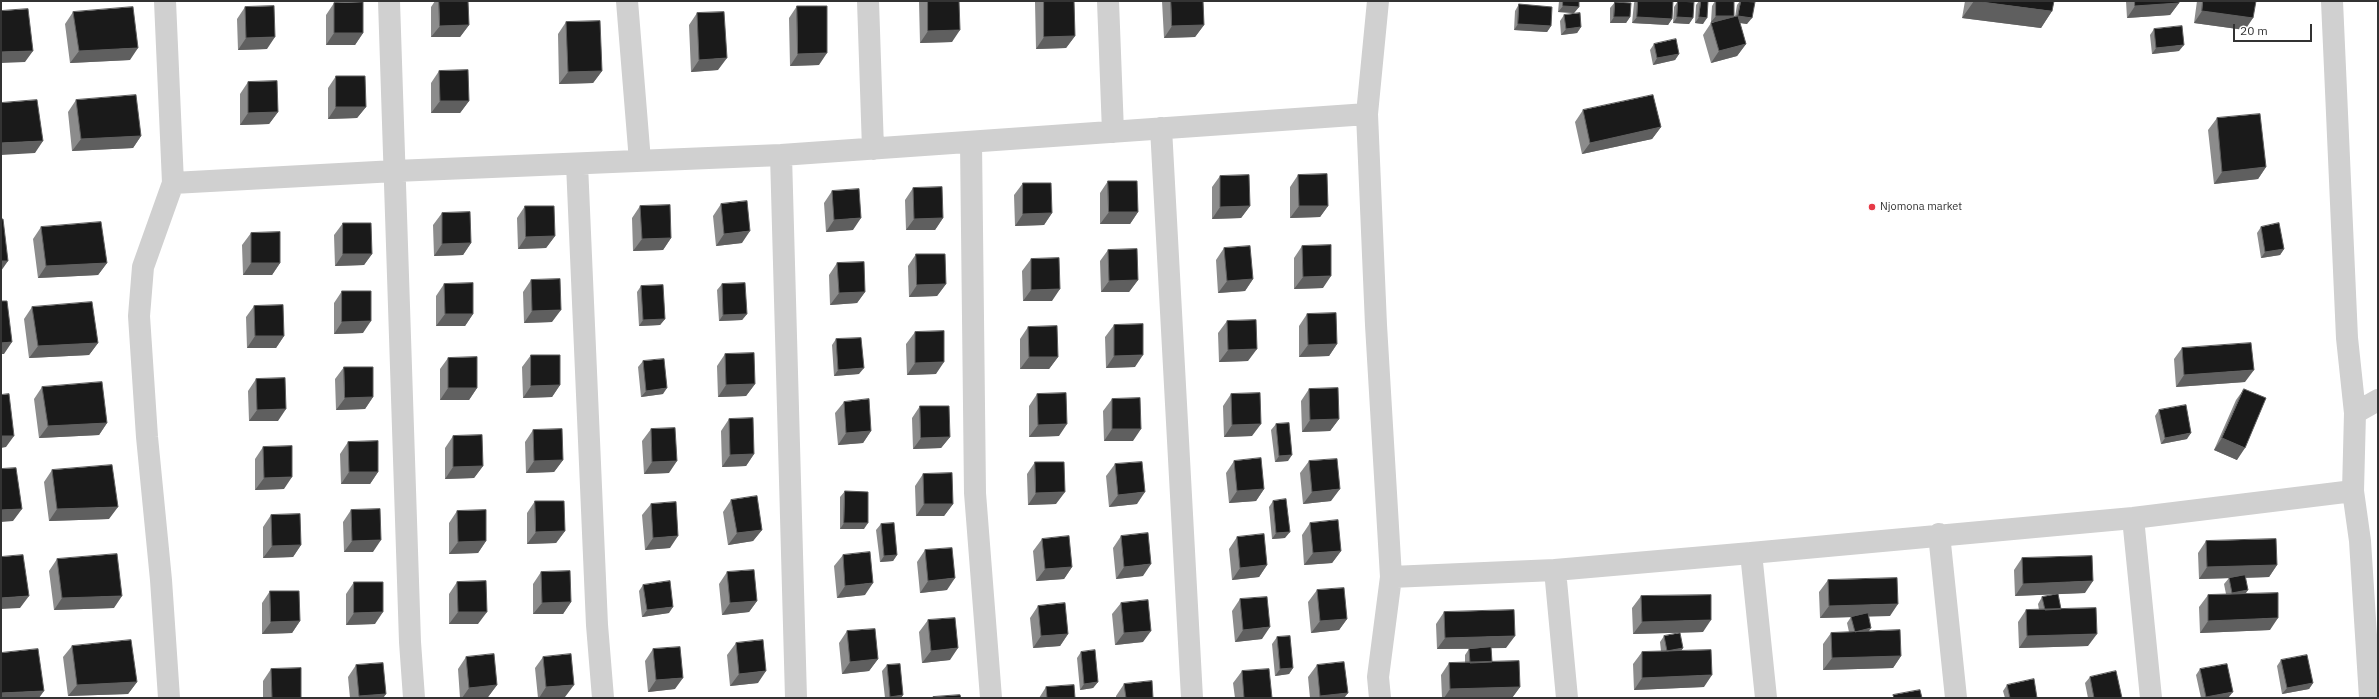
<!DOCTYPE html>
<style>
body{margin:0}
#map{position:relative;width:2379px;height:699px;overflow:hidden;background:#fff;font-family:"IBM Plex Sans",sans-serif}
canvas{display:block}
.frame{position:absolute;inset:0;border:2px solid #333;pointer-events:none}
.scale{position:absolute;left:2233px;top:24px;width:79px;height:18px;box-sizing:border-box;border:2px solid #333;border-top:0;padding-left:5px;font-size:12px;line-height:14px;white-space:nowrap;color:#333;-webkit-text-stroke:3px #fff;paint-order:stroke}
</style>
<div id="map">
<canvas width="2379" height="699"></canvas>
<div class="frame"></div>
<div class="scale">20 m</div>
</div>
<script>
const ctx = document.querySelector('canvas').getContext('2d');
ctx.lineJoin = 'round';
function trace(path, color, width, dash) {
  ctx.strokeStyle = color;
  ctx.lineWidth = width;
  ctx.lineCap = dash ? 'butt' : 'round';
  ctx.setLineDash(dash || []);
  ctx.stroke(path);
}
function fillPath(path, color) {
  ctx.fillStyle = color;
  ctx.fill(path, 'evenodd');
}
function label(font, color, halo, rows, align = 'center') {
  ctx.font = font + ' "IBM Plex Sans",sans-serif';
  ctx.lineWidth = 4;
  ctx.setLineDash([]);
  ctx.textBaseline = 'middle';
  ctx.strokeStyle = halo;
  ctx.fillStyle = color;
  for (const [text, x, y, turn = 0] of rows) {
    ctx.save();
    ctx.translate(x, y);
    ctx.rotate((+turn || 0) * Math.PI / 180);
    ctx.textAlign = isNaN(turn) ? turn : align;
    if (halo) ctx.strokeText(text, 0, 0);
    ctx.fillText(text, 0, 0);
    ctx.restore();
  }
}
trace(new Path2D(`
 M165,1L173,183L143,267L139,316L147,437L161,580L169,698
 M389,1L410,642L414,698
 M627,1L640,161
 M868,1L873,149
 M1108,1L1113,132
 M1378,1L1367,114L1376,325L1391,577L1378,677L1380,698
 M2332,1L2347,338L2355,413L2353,491L2360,541L2370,698
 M1161,128L1192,698
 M971,142L975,493L991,698
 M781,155L796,698
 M577,164L597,625L603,698
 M173,183L395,171L781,155L1367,114
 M2355,413L2378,400
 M2133,518L2151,698
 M1939,534L1956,698
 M1751,553L1766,698
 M1555,570L1567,698
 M1391,577L1555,570L1751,553L2133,518L2353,491`), '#d0d0d0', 22);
fillPath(new Path2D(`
 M435,1H468L469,25L460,37H431V7Z
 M919,1H959L952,42L920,43Z
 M1036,1H1074L1075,36L1066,48L1036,49L1035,2Z
 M1162,1H1203L1204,25L1195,37L1164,38Z
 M1559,1H1579V7L1574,13L1558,12Z
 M1635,1H1673L1672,19L1668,25L1632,23L1634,3Z
 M1678,1L1693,18L1689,24L1673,23L1674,7Z
 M1699,1H1708L1703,24L1695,23L1696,5Z
 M1715,1H1734V16L1733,17H1735L1737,5L1740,1H1752L1747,24L1740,23L1746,44L1737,56L1711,63L1703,35L1711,23L1716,22H1711L1712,6Z
 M1965,1H2054L2052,11L2041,28L1962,18Z
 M2126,1H2179V3L2170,15L2127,18Z
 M2197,1H2256L2245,30L2194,23Z
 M1615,2L1630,17L1626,23H1610V8Z
 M334,3L363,33L355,45H326V15Z
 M1519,4L1551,26L1547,32L1514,30L1515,11Z
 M797,6L819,65L790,66L789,18Z
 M245,7L267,49L238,50L237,19Z
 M73,12L130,60L70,63L65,24Z
 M697,13L718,70L691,72L689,25Z
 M1564,15L1581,27L1577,33L1561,35L1560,21Z
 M566,22L602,71L593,83L559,84L558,34Z
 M2154,29L2179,51L2152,54L2150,35Z
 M1654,44L1679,54L1675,60L1653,65L1650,50Z
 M439,71L469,101L460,113H431V83Z
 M336,76L366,107L357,118L328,119V88Z
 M248,82L278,112L269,124L240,125V94Z
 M76,100L141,136L133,148L72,151L68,112Z
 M1583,110L1661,127L1652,139L1582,154L1575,122Z
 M2217,118L2266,167L2258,179L2214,184L2208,130Z
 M1298,175L1328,206L1320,217L1290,218V187Z
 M1220,176L1250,206L1241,218L1212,219V187Z
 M1108,181L1138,212L1130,224H1100V193Z
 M1023,183L1052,213L1044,225L1015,226L1014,195Z
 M913,188L943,218L935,230H906L905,200Z
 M832,191L853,230L826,232L824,203Z
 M721,204L742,243L716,246L713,216Z
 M525,206L555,236L546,248L518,249L517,218Z
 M640,206L671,238L663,250L633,251L632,218Z
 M442,213L471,243L463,255L434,256L433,225Z
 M343,223L372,254L364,265L335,266L334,235Z
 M41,227L107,263L98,275L38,278L33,239Z
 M2261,227L2284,249L2280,255L2261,258L2257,233Z
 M251,233L280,263L272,275H243L242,245Z
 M1302,246L1323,288L1294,289V258Z
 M1224,248L1253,279L1245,291L1218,293L1216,260Z
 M1108,250L1138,280L1129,292H1101L1100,261Z
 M916,254L946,284L937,296L909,297L908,266Z
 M1031,259L1052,301H1023L1022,271Z
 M837,263L865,292L857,303L830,305L829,275Z
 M531,280L552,322L524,323L523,292Z
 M444,284L473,314L465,326H436V296Z
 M722,284L747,314L742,320L719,321L717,290Z
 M641,286L665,319L660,325L639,326L637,292Z
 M342,291L363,333L334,334V303Z
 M254,306L284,336L276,348H247L246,317Z
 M32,307L98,343L89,355L29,358L24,319Z
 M1307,314L1337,344L1329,356L1299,357V326Z
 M1227,321L1248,361L1219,362L1218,333Z
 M1114,325L1135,367L1106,368L1105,337Z
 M1028,327L1058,357L1049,369H1020V339Z
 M915,332L936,374L907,375L906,344Z
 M836,339L859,374L834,376L832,345Z
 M2182,348L2245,382L2176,387L2174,359Z
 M725,354L755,384L746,396L718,397L717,366Z
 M531,355L560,385L552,397L523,398L522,367Z
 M448,358L477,388L469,400H440V369Z
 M643,361L663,394L641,397L638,367Z
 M344,367L373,397L365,409L336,410L335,379Z
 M256,379L278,421H249L248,391Z
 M42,387L107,423L99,435L39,438L34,399Z
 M1309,389L1339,419L1330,431L1302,432L1301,401Z
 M2244,389L2237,460L2214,450L2236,400Z
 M1037,394L1059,436L1029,437V406Z
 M1231,394L1252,436L1224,437L1223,406Z
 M1112,399L1133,441H1104L1103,411Z
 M844,402L871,431L863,443L838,445L835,413Z
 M920,406L950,437L941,448L913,449L912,418Z
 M2159,410L2187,439L2161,444L2155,416Z
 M729,419L754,454L746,466L722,467L721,431Z
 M1276,424L1288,461L1275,462L1271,430Z
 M651,429L669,473L644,474L642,441Z
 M533,430L563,460L554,472L526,473L525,442Z
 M453,436L483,466L474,478L445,479V448Z
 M348,442L378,472L370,484H341L340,454Z
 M263,447L284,489L255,490V459Z
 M1234,461L1264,489L1256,501L1229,503L1226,473Z
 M1309,461L1331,501L1303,504L1300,473Z
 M1035,462L1056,504L1028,505L1027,474Z
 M1115,464L1137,504L1109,507L1106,476Z
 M52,470L109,519L49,521L44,482Z
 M923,474L953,504L944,516H916L915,486Z
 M845,491L864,529H840V497Z
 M731,500L762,530L753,541L728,545L723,512Z
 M535,501L565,531L556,543L527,544V513Z
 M1273,501L1285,538L1272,539L1269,507Z
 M651,504L670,548L645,550L642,515Z
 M351,510L373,552H344L343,522Z
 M457,511L486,541L478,553L449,554V523Z
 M271,515L301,545L293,557L263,558V527Z
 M1310,523L1341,551L1332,563L1304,565L1302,535Z
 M881,524L897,555L893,561L880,562L876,530Z
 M1121,536L1143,576L1116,579L1113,548Z
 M1237,537L1267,565L1259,577L1232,580L1229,549Z
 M1042,539L1072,567L1064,579L1036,581L1033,551Z
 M2206,541L2277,565L2269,577L2245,578V594L2270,630L2200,633L2199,607L2208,595L2226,594L2224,584L2229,578L2199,579L2198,553Z
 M925,550L947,590L920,593L917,562Z
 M843,555L865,595L837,598L834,566Z
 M2022,558L2085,593L2058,594L2061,609L2088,646L2019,648L2018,622L2026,610H2039L2038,604L2042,597L2057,594L2015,596L2014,570Z
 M57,559L114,608L54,610L49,571Z
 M541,572L571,602L563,614H533V584Z
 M727,572L757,601L749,612L722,615L719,584Z
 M1828,580L1890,616H1868L1869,631L1901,656L1893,668L1823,670V644L1831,633L1849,632L1847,623L1851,617L1820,618L1819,592Z
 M354,582L375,624L346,625V594Z
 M457,582L478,624H449V594Z
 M643,585L669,613L642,617L639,591Z
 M1317,590L1347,619L1339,630L1311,633L1308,602Z
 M270,591L300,621L292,633L262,634V603Z
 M1641,596L1703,632L1633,634L1632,608Z
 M1240,599L1262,639L1235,642L1232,611Z
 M1121,603L1143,642L1115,645L1112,614Z
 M1038,606L1068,634L1060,646L1033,648L1030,618Z
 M1444,612L1506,648H1491L1492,662L1520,687L1512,698H1442L1441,675L1449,663H1465V655L1469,649H1437L1436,624Z
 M928,620L950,660L922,663L919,632Z
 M847,631L878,659L869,671L842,674L839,643Z
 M1664,636L1683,648L1681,651L1704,687L1634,690L1633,664L1642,652L1661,651L1660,642Z
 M1277,637L1293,668L1289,674L1275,676L1272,644Z
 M736,643L758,683L730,686L727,655Z
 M72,646L137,682L128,694L68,696L63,657Z
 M653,649L675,689L648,692L645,661Z
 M1081,652L1098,682L1093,688L1080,690L1077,658Z
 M466,657L497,685L488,697L481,698H460L458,669Z
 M543,657L565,697L552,698H538L535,668Z
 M2281,660L2313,683L2309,689L2282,694L2277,666Z
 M356,665L386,694L383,698H350L348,677Z
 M887,665L903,695L901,698H885L882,671Z
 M1317,665L1348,693L1344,698H1310L1308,677Z
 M271,669L301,698H263V681Z
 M2200,669L2228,698H2201L2196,675Z
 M1242,671L1272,698H1235L1233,683Z
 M2090,677L2122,698H2088L2085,683Z
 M1124,684L1153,698H1116V696Z
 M2007,685L2037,698H2005L2003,691Z
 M1046,687L1075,698H1039Z`), '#8c8c8c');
fillPath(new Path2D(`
 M1974,1L2052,11L2041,28L1962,18Z
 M2179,3L2170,15L2127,18L2135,6Z
 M1563,6L1579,7L1574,13L1558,12Z
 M2202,11L2253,18L2245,30L2194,23Z
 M1716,16H1734L1730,22H1711Z
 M1738,16L1752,18L1747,24L1734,22Z
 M1614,17H1630L1626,23H1610Z
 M1637,17L1672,19L1668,25L1632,23Z
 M1677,17L1693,18L1689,24L1673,23Z
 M1699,17L1707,18L1703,24L1695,23Z
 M1518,24L1551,26L1547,32L1514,30Z
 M469,25L460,37H431L440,26Z
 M1204,25L1195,37L1164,38L1172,26Z
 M1581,27L1577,33L1561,35L1566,29Z
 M960,30L952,42L920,43L928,31Z
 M334,33H363L355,45H326Z
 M1075,36L1066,48L1036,49L1044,37Z
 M275,37L267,49L238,50L246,38Z
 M1746,44L1737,56L1711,63L1719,51Z
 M2184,45L2179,51L2152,54L2156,48Z
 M138,48L130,60L70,63L79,51Z
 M33,51L25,62L1,63V52Z
 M827,53L819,65L790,66L798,54Z
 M1679,54L1675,60L1653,65L1657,58Z
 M727,58L718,70L691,72L699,60Z
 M602,71L593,83L559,84L568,72Z
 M440,101H469L460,113H431Z
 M336,107H366L357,118L328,119Z
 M278,112L269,124L240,125L248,113Z
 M1661,127L1652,139L1582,154L1590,143Z
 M141,136L133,148L72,151L81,139Z
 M43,141L35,153L1,155V143Z
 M2266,167L2258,179L2214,184L2222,172Z
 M1250,206L1241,218L1212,219L1220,207Z
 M1299,206H1328L1320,217L1290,218Z
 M1109,212H1138L1130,224H1100Z
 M1052,213L1044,225L1015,226L1023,214Z
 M861,218L853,230L826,232L834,220Z
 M943,218L935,230H906L914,219Z
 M750,231L742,243L716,246L724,234Z
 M555,236L546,248L518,249L526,237Z
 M671,238L663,250L633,251L642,239Z
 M471,243L463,255L434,256L442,244Z
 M2284,249L2280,255L2261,258L2265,252Z
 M343,254H372L364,265L335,266Z
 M1,261H8L1,271Z
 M107,263L98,275L38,278L46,266Z
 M251,263H280L272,275H243Z
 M1331,276L1323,288L1294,289L1303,277Z
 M1253,279L1245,291L1218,293L1227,281Z
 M1138,280L1129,292H1101L1109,281Z
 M946,284L937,296L909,297L917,285Z
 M1060,289L1052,301H1023L1031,290Z
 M865,292L857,303L830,305L839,293Z
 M561,310L552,322L524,323L532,311Z
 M445,314H473L465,326H436Z
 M747,314L742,320L719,321L723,315Z
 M665,319L660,325L639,326L643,320Z
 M371,321L363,333L334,334L342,322Z
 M255,336H284L276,348H247Z
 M12,342L4,354H1V343Z
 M98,343L89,355L29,358L38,346Z
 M1337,344L1329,356L1299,357L1308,345Z
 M1257,349L1248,361L1219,362L1228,350Z
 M1143,355L1135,367L1106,368L1114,356Z
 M1029,357H1058L1049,369H1020Z
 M944,362L936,374L907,375L915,363Z
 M864,368L859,374L834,376L838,370Z
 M2254,370L2245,382L2176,387L2184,375Z
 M755,384L746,396L718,397L726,385Z
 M560,385L552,397L523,398L531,386Z
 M448,388H477L469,400H440Z
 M667,388L663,394L641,397L646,391Z
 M373,397L365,409L336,410L345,398Z
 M286,409L278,421H249L257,410Z
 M1339,419L1330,431L1302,432L1310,420Z
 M107,423L99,435L39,438L48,426Z
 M1067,424L1059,436L1029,437L1038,425Z
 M1261,424L1252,436L1224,437L1232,425Z
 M1112,429H1141L1133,441H1104Z
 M871,431L863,443L838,445L846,433Z
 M2191,433L2187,439L2161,444L2165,438Z
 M1,436H14L6,447L1,448Z
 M950,437L941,448L913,449L921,438Z
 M2222,438L2245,448L2237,460L2214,450Z
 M754,454L746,466L722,467L730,455Z
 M1292,455L1288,461L1275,462L1279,456Z
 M563,460L554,472L526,473L534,461Z
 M677,461L669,473L644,474L652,462Z
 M483,466L474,478L445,479L453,467Z
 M349,472H378L370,484H341Z
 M292,477L284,489L255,490L264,478Z
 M1264,489L1256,501L1229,503L1237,491Z
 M1340,489L1331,501L1303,504L1312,492Z
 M1065,492L1056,504L1028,505L1036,493Z
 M1145,492L1137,504L1109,507L1118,495Z
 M924,504H953L944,516H916Z
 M118,507L109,519L49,521L57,509Z
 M22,509L13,521L1,522V510Z
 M844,523H868L864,529H840Z
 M762,530L753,541L728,545L737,533Z
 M565,531L556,543L527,544L536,532Z
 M1290,532L1285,538L1272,539L1276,533Z
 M678,536L670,548L645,550L653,538Z
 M381,540L373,552H344L352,541Z
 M486,541L478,553L449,554L458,542Z
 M301,545L293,557L263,558L272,546Z
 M1341,551L1332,563L1304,565L1313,553Z
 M897,555L893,561L880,562L884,556Z
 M1151,564L1143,576L1116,579L1124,567Z
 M1267,565L1259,577L1232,580L1240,568Z
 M2277,565L2269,577L2199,579L2207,567Z
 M1072,567L1064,579L1036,581L1045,569Z
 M955,578L947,590L920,593L928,581Z
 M2093,581L2085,593L2015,596L2023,584Z
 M873,583L865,595L837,598L845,586Z
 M2248,590L2244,596L2228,599L2232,593Z
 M29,596L20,608L1,609V598Z
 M122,596L114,608L54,610L62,598Z
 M757,601L749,612L722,615L730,603Z
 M571,602L563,614H533L542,603Z
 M1898,604L1890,616L1820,618L1829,606Z
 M673,607L669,613L642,617L647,610Z
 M383,612L375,624L346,625L354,613Z
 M458,612H487L478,624H449Z
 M2278,618L2270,630L2200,633L2208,621Z
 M1347,619L1339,630L1311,633L1320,621Z
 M1711,620L1703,632L1633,634L1642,622Z
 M300,621L292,633L262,634L271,622Z
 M1270,627L1262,639L1235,642L1243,630Z
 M1871,628L1866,635L1855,632Z
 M1151,631L1143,642L1115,645L1124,633Z
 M1068,634L1060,646L1033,648L1041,636Z
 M2097,634L2088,646L2019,648L2027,636Z
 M1515,636L1506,648L1437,649L1445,638Z
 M958,648L950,660L922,663L931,651Z
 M1683,648L1679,654L1667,651Z
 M1901,656L1893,668L1823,670L1832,658Z
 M878,659L869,671L842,674L850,662Z
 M1293,668L1289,674L1275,676L1280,669Z
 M766,671L758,683L730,686L739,674Z
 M1712,675L1704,687L1634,690L1642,678Z
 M683,678L675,689L648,692L656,680Z
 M137,682L128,694L68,696L77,685Z
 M1098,682L1093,688L1080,690L1084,684Z
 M2313,683L2309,689L2282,694L2287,688Z
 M497,685L488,697L481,698H462L469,688Z
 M574,685L565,697L552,698H539L546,687Z
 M1520,687L1512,698H1444L1450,689Z
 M44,691L39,698H1V693Z
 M2233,692L2228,698H2206V697Z
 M1348,693L1344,698H1318L1320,696Z
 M386,694L383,698H358L359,696Z
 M903,695L901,698H889L890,697Z`), '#5f5f5f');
const building = new Path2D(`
 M439,1H468L469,25L440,26Z
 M928,1H959L960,30L928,31Z
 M1044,1H1074L1075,36L1044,37Z
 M1171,1H1203L1204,25L1172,26Z
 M1563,1H1579V7L1563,6Z
 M1638,1H1673L1672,19L1637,17Z
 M1678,1L1694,2L1693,18L1677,17Z
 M1701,1H1708L1707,18L1699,17Z
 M1716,1H1734V16H1716Z
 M1741,1L1755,2L1752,18L1738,16Z
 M1974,1H2054L2052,11Z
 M2135,1H2179V3L2135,6Z
 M2203,1H2256L2253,18L2202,11Z
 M363,2V33H334V3Z
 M1615,2L1631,3L1630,17H1614Z
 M1519,4L1552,7L1551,26L1518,24Z
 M274,6L275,37L246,38L245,7Z
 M797,6H827V53L798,54Z
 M133,7L138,48L79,51L73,12Z
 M28,9L33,51L1,52V11Z
 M724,12L727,58L699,60L697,13Z
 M1580,13L1581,27L1566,29L1564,15Z
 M1738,16L1746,44L1719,51L1711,23Z
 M600,21L602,71L568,72L566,22Z
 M2182,26L2184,45L2156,48L2154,29Z
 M1676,39L1679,54L1657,58L1654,44Z
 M468,70L469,101H440L439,71Z
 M336,76H365L366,107H336Z
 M277,81L278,112L248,113V82Z
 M136,95L141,136L81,139L76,100Z
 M1653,95L1661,127L1590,143L1583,110Z
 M37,100L43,141L1,143V103Z
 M2260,114L2266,167L2222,172L2217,118Z
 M1327,174L1328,206H1299L1298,175Z
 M1249,175L1250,206L1220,207V176Z
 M1108,181H1137L1138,212H1109Z
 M1023,183H1051L1052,213L1023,214Z
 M942,187L943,218L914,219L913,188Z
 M859,189L861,218L834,220L832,191Z
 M747,201L750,231L724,234L721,204Z
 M670,205L671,238L642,239L640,206Z
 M525,206H554L555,236L526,237Z
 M470,212L471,243L442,244V213Z
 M1,219H3L8,261H1Z
 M101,222L107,263L46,266L41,227Z
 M343,223H371L372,254H343Z
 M2279,223L2284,249L2265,252L2261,227Z
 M280,232V263H251V233Z
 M1331,245V276L1303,277L1302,246Z
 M1250,246L1253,279L1227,281L1224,248Z
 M1137,249L1138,280L1109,281L1108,250Z
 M916,254H945L946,284L917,285Z
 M1059,258L1060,289L1031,290V259Z
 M864,262L865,292L839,293L837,263Z
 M560,279L561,310L532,311L531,280Z
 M473,283V314H445L444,284Z
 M745,283L747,314L723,315L722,284Z
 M663,285L665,319L643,320L641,286Z
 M342,291H371V321L342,322Z
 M1,301H7L12,342L1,343Z
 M92,302L98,343L38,346L32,307Z
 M283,305L284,336H255L254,306Z
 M1336,313L1337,344L1308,345L1307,314Z
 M1256,320L1257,349L1228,350L1227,321Z
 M1143,324V355L1114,356V325Z
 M1057,326L1058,357H1029L1028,327Z
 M944,331V362L915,363V332Z
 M861,338L864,368L838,370L836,339Z
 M2251,343L2254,370L2184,375L2182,348Z
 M754,353L755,384L726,385L725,354Z
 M531,355H560V385L531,386Z
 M477,357V388H448V358Z
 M664,359L667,388L646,391L643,361Z
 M344,367H373V397L345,398Z
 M285,378L286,409L257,410L256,379Z
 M102,382L107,423L48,426L42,387Z
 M1338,388L1339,419L1310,420L1309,389Z
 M2244,389L2266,398L2245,448L2222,438Z
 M1066,393L1067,424L1038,425L1037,394Z
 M1260,393L1261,424L1232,425L1231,394Z
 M9,394L14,436H1V395Z
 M1140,398L1141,429H1112V399Z
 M869,399L871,431L846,433L844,402Z
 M2186,405L2191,433L2165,438L2159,410Z
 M920,406H949L950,437L921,438Z
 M753,418L754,454L730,455L729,419Z
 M1289,423L1292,455L1279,456L1276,424Z
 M675,428L677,461L652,462L651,429Z
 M562,429L563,460L534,461L533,430Z
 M482,435L483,466L453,467V436Z
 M378,441V472H349L348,442Z
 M292,446V477L264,478L263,447Z
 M1261,458L1264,489L1237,491L1234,461Z
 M1337,459L1340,489L1312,492L1309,461Z
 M1035,462H1064L1065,492L1036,493Z
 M1142,462L1145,492L1118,495L1115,464Z
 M112,465L118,507L57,509L52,470Z
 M16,468L22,509L1,510V469Z
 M952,473L953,504H924L923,474Z
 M845,491L868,492V523H844Z
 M757,496L762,530L737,533L731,500Z
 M1286,499L1290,532L1276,533L1273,501Z
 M535,501H564L565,531L536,532Z
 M676,502L678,536L653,538L651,504Z
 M380,509L381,540L352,541L351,510Z
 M486,510V541L458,542L457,511Z
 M300,514L301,545L272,546L271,515Z
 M1338,520L1341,551L1313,553L1310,523Z
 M894,523L897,555L884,556L881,524Z
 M1148,533L1151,564L1124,567L1121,536Z
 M1264,534L1267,565L1240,568L1237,537Z
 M1069,536L1072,567L1045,569L1042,539Z
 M2276,539L2277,565L2207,567L2206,541Z
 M952,548L955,578L928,581L925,550Z
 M870,552L873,583L845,586L843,555Z
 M117,554L122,596L62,598L57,559Z
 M23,555L29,596L1,598V557Z
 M2092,556L2093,581L2023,584L2022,558Z
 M754,570L757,601L730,603L727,572Z
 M570,571L571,602L542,603L541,572Z
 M2245,575L2248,590L2232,593L2229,578Z
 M1897,578L1898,604L1829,606L1828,580Z
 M486,581L487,612H458L457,582Z
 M670,581L673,607L647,610L643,585Z
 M354,582H383V612L354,613Z
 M1344,588L1347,619L1320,621L1317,590Z
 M270,591H299L300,621L271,622Z
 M2278,593V618L2208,621V595Z
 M2058,594L2061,609L2045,610L2042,597Z
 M1711,595V620L1642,622L1641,596Z
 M1267,597L1270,627L1243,630L1240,599Z
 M1148,600L1151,631L1124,633L1121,603Z
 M1065,603L1068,634L1041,636L1038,606Z
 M2096,608L2097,634L2027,636L2026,610Z
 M1514,610L1515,636L1445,638L1444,612Z
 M1868,613L1871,628L1855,632L1851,617Z
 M955,618L958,648L931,651L928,620Z
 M875,629L878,659L850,662L847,631Z
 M1900,630L1901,656L1832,658L1831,633Z
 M1680,633L1683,648L1667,651L1664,636Z
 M1290,636L1293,668L1280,669L1277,637Z
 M131,640L137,682L77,685L72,646Z
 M763,640L766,671L739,674L736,643Z
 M680,647L683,678L656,680L653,649Z
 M1491,647L1492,662L1470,663L1469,649Z
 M38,649L44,691L1,693V653Z
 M1095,650L1098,682L1084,684L1081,652Z
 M1711,650L1712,675L1642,678V652Z
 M494,654L497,685L469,688L466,657Z
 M571,654L574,685L546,687L543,657Z
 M2307,655L2313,683L2287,688L2281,660Z
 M1519,661L1520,687L1450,689L1449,663Z
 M1344,662L1348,693L1320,696L1317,665Z
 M383,663L386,694L359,696L356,665Z
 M900,664L903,695L890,697L887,665Z
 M2227,664L2233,692L2206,697L2200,669Z
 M301,668V698H272L271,669Z
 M1269,669L1272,698H1244L1242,671Z
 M2116,671L2122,698H2094L2090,677Z
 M2034,679L2037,698H2010L2007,685Z
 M1152,681L1153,698H1126L1124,684Z
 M1074,685L1075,698H1047L1046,687Z
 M1920,690L1922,698H1894L1893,695Z
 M960,695L961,698H933V697Z`);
fillPath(building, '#1a1a1a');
trace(building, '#5f5f5f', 1);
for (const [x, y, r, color] of [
 [1872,207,4,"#e63946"]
]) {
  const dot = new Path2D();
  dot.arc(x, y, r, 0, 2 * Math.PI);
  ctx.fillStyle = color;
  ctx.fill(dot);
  trace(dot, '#fff', 1.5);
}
label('11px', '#333', '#fff', [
 ["Njomona market",1880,207]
], 'left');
</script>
